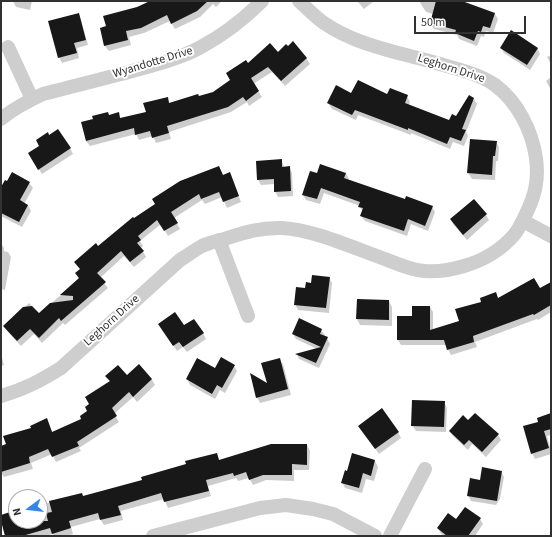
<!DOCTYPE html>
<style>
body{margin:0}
#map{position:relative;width:552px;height:537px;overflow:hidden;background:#fff;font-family:"Source Sans 3",sans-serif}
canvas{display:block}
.frame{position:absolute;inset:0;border:2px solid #313131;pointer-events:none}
.north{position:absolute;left:8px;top:489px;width:40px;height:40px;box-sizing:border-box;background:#fff;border:1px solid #adadad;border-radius:50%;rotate:255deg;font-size:11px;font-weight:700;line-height:16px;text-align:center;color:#313131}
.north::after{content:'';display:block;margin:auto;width:14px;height:18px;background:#3286e9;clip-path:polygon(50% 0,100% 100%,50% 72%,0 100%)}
.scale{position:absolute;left:414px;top:16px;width:112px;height:18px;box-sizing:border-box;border:2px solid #313131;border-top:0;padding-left:5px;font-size:12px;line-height:14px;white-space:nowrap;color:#313131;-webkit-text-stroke:3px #fff;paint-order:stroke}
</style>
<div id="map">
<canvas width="552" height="537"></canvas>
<div class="frame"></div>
<div class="north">N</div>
<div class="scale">50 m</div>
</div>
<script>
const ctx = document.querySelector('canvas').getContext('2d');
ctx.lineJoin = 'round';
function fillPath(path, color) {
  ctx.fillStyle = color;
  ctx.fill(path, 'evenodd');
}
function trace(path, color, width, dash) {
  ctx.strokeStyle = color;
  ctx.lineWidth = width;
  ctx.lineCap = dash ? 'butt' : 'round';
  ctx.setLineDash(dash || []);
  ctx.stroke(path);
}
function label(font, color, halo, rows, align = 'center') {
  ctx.font = font + ' "Source Sans 3",sans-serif';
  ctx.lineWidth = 4;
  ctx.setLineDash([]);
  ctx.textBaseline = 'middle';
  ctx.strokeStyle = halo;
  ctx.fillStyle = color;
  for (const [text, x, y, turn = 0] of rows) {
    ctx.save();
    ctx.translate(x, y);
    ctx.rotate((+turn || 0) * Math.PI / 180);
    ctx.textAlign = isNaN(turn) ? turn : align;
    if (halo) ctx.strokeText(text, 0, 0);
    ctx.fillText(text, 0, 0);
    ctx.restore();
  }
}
fillPath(new Path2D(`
 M13,1H32L30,10L16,7Z
 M153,1H222L216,7L213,4L200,17L175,29L170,21L144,33L129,37L131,45L109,51L105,46L101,29L107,27L137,8Z
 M357,1H374L364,9Z
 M419,1H459L495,14L498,19L493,33L486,31L484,37L481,36L477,46L459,39L457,35L434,29L431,23L433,14L426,12Z
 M78,14L81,20L88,45L77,48L79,58L62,63L59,57Z
 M501,48H537L540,54L530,70L504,53Z
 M278,53L306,58L310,64L285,86L272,72L253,84L262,97L249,106L247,102L231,112L169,132L171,139L156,143L153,136L139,140L136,134L90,146L86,141L82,123L118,113L121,119L147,112L167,98L170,104L213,93L231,80L248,64Z
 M551,55V64L547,57Z
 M551,77V90L546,81Z
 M352,94L407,96L410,102L409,105L450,122L456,117L474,99L477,104L466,132L468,136L464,146L453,142L450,149L411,133V135L358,115L356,120L332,109L328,103Z
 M49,136L70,148L73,154L42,174L32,159L40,146Z
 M496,142L499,147L498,161H496L495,180L472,179L468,173Z
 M281,160L285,168L289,167L292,173L293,196L278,197L275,191V184L261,185L258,180Z
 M346,173L349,179L348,180L405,200L432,207L435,212L428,231L411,224L407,236L365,221L361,216L363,212L360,207V206L324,193L320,204L306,200L303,195L318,174Z
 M223,176L232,179L241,202L227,208L222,197L205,204L202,200L174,218L180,229L168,236L161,224L140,241L143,246L141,248L146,257L134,267L124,256L100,278L108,288L65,325L63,323L42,343L34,334L21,346L8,332L5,326L29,303L39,314L79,279L76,274L81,270L76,262L98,247Z
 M29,183L33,188L24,204L28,205L31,211L22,227L1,216V189Z
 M474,200L486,215L489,220L467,240L454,225L451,220Z
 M1,243L4,248V251L8,252L11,257L5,290L1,289Z
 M329,278L332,283L329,313L298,310L295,304L306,289L312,284Z
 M551,283V312L538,320L537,319L475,342L477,347L451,355L446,345H401L398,340L413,317L430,307L433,312V330L460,322L482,302L496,294L498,299L539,289Z
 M357,300L389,301L392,307V326L360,325L357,319Z
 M184,327L203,333L206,339L187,352L183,347L177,351L162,329Z
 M321,330L325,335L324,337L327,338L330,344L319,368L299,359L297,354L317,349L296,339L293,334Z
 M1,354L4,365L1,366Z
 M279,359L283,364L291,395L260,403L257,397L268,385Z
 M139,366L152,380L155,385L137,402L133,397L114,414L119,422L79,448L81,451L56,462L52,454L31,463L33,469L4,477L1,472V452L49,425L53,433L83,419L110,382L107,377L127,376Z
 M234,366L237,371L225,393L220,390L215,399L190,385L187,379L215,370Z
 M444,402L447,408L446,432L416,431L412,425Z
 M551,416V435L547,436L551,451V454L535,459L532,453L539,422Z
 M469,421L498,435L501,440L486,457L472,444L468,450L453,436L450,431Z
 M359,426L398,432L401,438L379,454Z
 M307,445L310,451L309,470H294V481L266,480L253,485L249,478L238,481L236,478L208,486L211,496L168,508L164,499L121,511L123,520L104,525L100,519L71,527L73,534L65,536H54L53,534L44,536H6L1,517V516L16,511V521H40V505L81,494L83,497L144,481L216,454L220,461Z
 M375,461L378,467L374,481L366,479L362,493L345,488L342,482L348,472Z
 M501,472L504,477L500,499L496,505L471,501L468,495L481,481Z
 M480,519L483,524L475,536H444L441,534L438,528L457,520Z`), '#0003');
fillPath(new Path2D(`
 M150,1H208L197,11L171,24L167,15L141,28L126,31L128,40L104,46L100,28L106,26L103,16L137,7Z
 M436,1H462L495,13L490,28L483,26L481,32L478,31L474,41L455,33L456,30L430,23Z
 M79,13L86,40L74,43L77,53L58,58L48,21Z
 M511,30L538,48L527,65L500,48Z
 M293,41L307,58L281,81L268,67L251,78L259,91L246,101L243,97L228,107L167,126L169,133L152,138L150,131L135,135L134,128L86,141L81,122L93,119L92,116L108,112L109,115L119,112L120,118L146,112L143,103L168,97L169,103L198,94L199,96L213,92L230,80L226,73L246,60L248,63L270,43L278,52L286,44L288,46Z
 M358,80L387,94L390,88L408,95L405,103L449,120L452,114L456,116L469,95L474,98L462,129L466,130L461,141L450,137L447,144L408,128V130L355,110L352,115L327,103L336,85L351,93Z
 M58,129L71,148L38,170L28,153L39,146L36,140L48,132L49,135Z
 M470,139L497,141L495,156H493L492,175L467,173Z
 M282,159V167L290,166L291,191L274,192V179L257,180L256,161Z
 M320,164L346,173L344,178L405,199L406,196L433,206L425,226L408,219L404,231L360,216L363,208L358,207L360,202L321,188L317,199L302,195L310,171L317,173Z
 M219,166L223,175L230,172L239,196L223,202L219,192L201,199L199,194L171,212L178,223L164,231L157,220L138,236L141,240L137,243L144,251L130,262L121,251L97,273L106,282L61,321L59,318L39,338L30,329L17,341L3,326L23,307L32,306L39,313L50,303L73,300V296L60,295L79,278L75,273L80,269L74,262L96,243L98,246L133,217L134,218L155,204L152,199L180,181Z
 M12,172L30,182L20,200L28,205L19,222L1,213V187L5,180L7,181Z
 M474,199L487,214L463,235L450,219Z
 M312,275L330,277L326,308L294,305L296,287L305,288L306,282L311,283Z
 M534,278L540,288L551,282V305L534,315L533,314L473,336L474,342L447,350L444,340H397V316H412V306H430V330L459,321L455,309L481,302L480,298L496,292L498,298Z
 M357,299L389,300V320L356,319Z
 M175,312L184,325L194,319L204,333L183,347L179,342L173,346L158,324Z
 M299,318L322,329L320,334L328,337L316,363L295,354L321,347L292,334Z
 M221,357L235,365L222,388L217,385L212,394L186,379L197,358L215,368Z
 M280,358L288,389L256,398L250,373L267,383L261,363Z
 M139,364L152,379L133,397L129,392L112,408L117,416L77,442L79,446L52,457L48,449L29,457L30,463L1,472V446L6,444L3,436L31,428L30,426L47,418L52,432L81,419L80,416L87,411L85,407L89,404L85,397L110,381L105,376L118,365L127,375Z
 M412,400L445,401L444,427L411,426Z
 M382,408L399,432L375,449L358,426Z
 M475,413L499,434L482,452L469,440L464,445L449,431L463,415L468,420Z
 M551,413V429L544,431L549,448L531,454L523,426L538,422L537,418Z
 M271,444H307V465L292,464V475H263L249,480L246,472L234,476L233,473L206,480L209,491L164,502L161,493L118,506L121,515L100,520L98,513L69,521L71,528L52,534L50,528L22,536H5L1,521V515L16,510V521H48L46,513L52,512L49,501L82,493L83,496L142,480L141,477L186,464L185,461L217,453L219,460Z
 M352,453L375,460L371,476L363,473L359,488L341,483L345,470L347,471Z
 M482,467L502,471L497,501L467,496L470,478L480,480Z
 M465,507L481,518L468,536H447L437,528L448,513L456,519Z`), '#181818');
trace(new Path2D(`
 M8,47L32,99
 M1,119C14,108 28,101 43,94C72,87 101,79 129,72C154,65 179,59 201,47C225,34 243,20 262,1
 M523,221L551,236
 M219,240L248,316
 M1,396C25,389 40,381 61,368L180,260C188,255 195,250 202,246C209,243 217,241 224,239C243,233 261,227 282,228C315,230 353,248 385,259C397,264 412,270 424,271C438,272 451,270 464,266C485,260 500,251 514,235C519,229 522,222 525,216C535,196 539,180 536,158C532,131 518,102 495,85C478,73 453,68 433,62C396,52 356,45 324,23C315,17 307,8 299,1
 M153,536L260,508L286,505L313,509L333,514L375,536
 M390,536L425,469`), '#cecece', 14);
label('12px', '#313131', '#fff', [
 ["Wyandotte Drive",153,63,-17],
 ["Leghorn Drive",451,69,18],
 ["Leghorn Drive",112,321,-42]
]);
</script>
